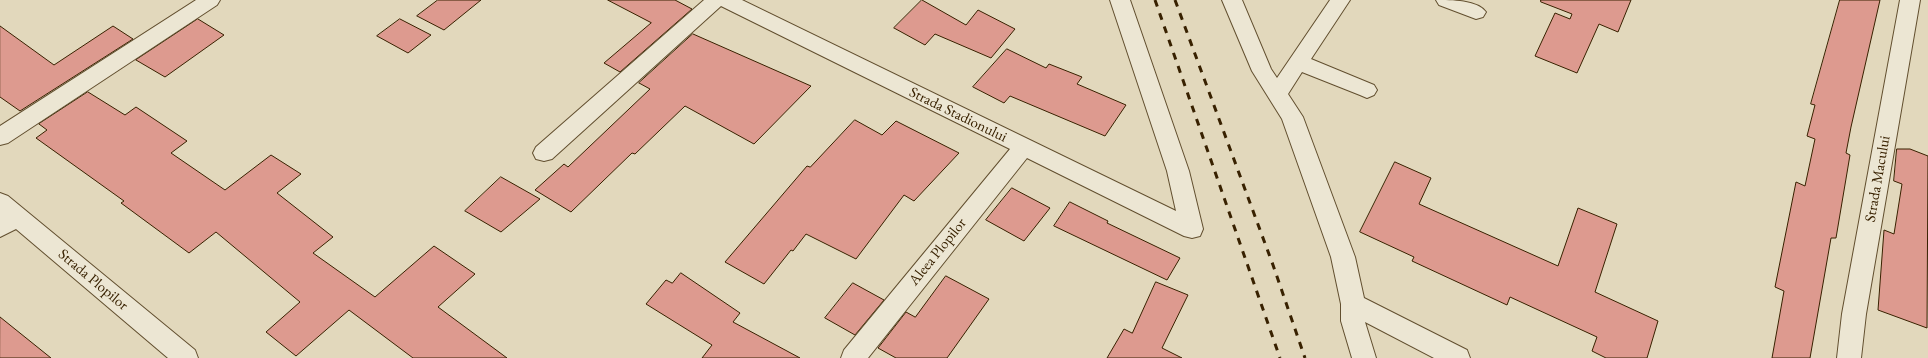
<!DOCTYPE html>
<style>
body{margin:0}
canvas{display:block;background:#e2d8bc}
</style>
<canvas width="1928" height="358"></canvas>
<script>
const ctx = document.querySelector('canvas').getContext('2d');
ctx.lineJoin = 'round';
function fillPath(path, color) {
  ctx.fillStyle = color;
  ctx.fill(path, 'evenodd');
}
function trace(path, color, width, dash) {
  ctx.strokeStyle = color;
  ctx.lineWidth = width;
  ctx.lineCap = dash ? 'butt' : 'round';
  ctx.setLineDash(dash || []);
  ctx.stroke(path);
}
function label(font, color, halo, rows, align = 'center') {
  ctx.font = font + ' "EB Garamond",serif';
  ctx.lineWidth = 4;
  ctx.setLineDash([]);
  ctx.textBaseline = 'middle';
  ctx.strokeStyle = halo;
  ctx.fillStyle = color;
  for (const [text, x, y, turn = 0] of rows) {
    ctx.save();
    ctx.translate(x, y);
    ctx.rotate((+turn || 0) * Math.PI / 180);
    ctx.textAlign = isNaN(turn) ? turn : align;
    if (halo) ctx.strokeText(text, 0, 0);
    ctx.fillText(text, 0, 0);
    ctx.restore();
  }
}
const building = new Path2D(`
 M438,0H481L444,30L417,16Z
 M608,0H675L692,9L620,72L604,63L651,23Z
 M922,0L966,25L978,10L1015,29L991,58L935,34L925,45L894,28Z
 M1541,0H1631L1618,32L1599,24L1577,73L1535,56L1555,13L1570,19L1572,14L1541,2Z
 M1840,0H1880L1851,127L1846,153L1850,155L1836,238H1831L1810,358H1772L1784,291L1775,287L1796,182L1805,186L1815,139L1807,136L1815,105L1811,104Z
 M198,19L224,35L165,77L136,60Z
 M400,19L431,35L408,53L377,36Z
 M0,26L54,65L113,26L133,39L20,111L0,97Z
 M693,34L811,86L754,144L685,106L635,154L632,153L571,212L535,190L564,164L568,167L650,89L639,83Z
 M1007,49L1046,68L1049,64L1082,77L1077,84L1126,105L1105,136L1010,96L1004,103L973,87Z
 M88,92L125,115L136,107L187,141L171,153L225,190L271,155L301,174L277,193L333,237L313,253L375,297L434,246L475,274L438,307L507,358H413L349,310L296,356L266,332L300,302L216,232L189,253L121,203L124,201L36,138L47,130L39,124Z
 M855,120L882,135L896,121L959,153L914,201L904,195L856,259L806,234L793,251L791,250L764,284L725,262L807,166L810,167Z
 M1897,149H1910L1928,156L1927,328L1878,310L1884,230L1894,234L1902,184L1894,181Z
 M1395,162L1431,178L1419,204L1558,266L1578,208L1617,224L1595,292L1658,321L1647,358H1606L1592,351L1597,337L1510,297L1507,305L1412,261L1414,257L1360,232Z
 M501,177L540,199L501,232L465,211Z
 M1012,188L1050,208L1024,241L986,220Z
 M1070,202L1108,221L1107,223L1180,258L1167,280L1054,226Z
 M681,273L740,313L733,322L800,358H702L712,345L646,304L666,280L672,283Z
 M946,276L989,299L947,358H896L878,348L906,312L915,317Z
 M1156,282L1188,295L1162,348L1182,358H1107L1124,329L1132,333Z
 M853,283L884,300L855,335L825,318Z
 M0,317L51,358H0Z`);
fillPath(building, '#dd9a8f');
trace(building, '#382100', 1);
const minor = new Path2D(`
 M196,0H220L217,5L8,143L0,145V126Z
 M704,0H742L1176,211L1167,171L1110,0H1130L1189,171L1203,229L1200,236L1192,238L1184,236L1027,158L868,358H841L844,350L1010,149L721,6L552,159L544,161L536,159L533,153L536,147Z
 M1222,0H1242L1271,69L1277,78L1330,0H1350L1311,59L1374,85L1377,90L1374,95L1367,98L1360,95L1302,72L1288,94L1303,117L1355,257L1364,298L1467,350L1470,358H1434L1365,322L1376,358H1352L1341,321V304L1331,257L1282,119L1252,71Z
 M1436,0C1452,0 1477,0 1486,12L1483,17L1476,19L1439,5Z
 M1900,0H1920L1866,314L1861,358H1837L1842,314Z
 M0,193L8,196L195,350L198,358H168L16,229L0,237Z`);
trace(minor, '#624f2f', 2);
fillPath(minor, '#ece6d3');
trace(new Path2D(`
 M1155,0L1280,358
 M1175,0L1273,265L1305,358`), '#382100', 3, [7, 7]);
label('15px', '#382100', '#ece6d3', [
 ["Strada Stadionului",958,115,26],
 ["Strada Macului",1878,179,-80],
 ["Aleea Plopilor",938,252,-51],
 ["Strada Plopilor",93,280,40]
]);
</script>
